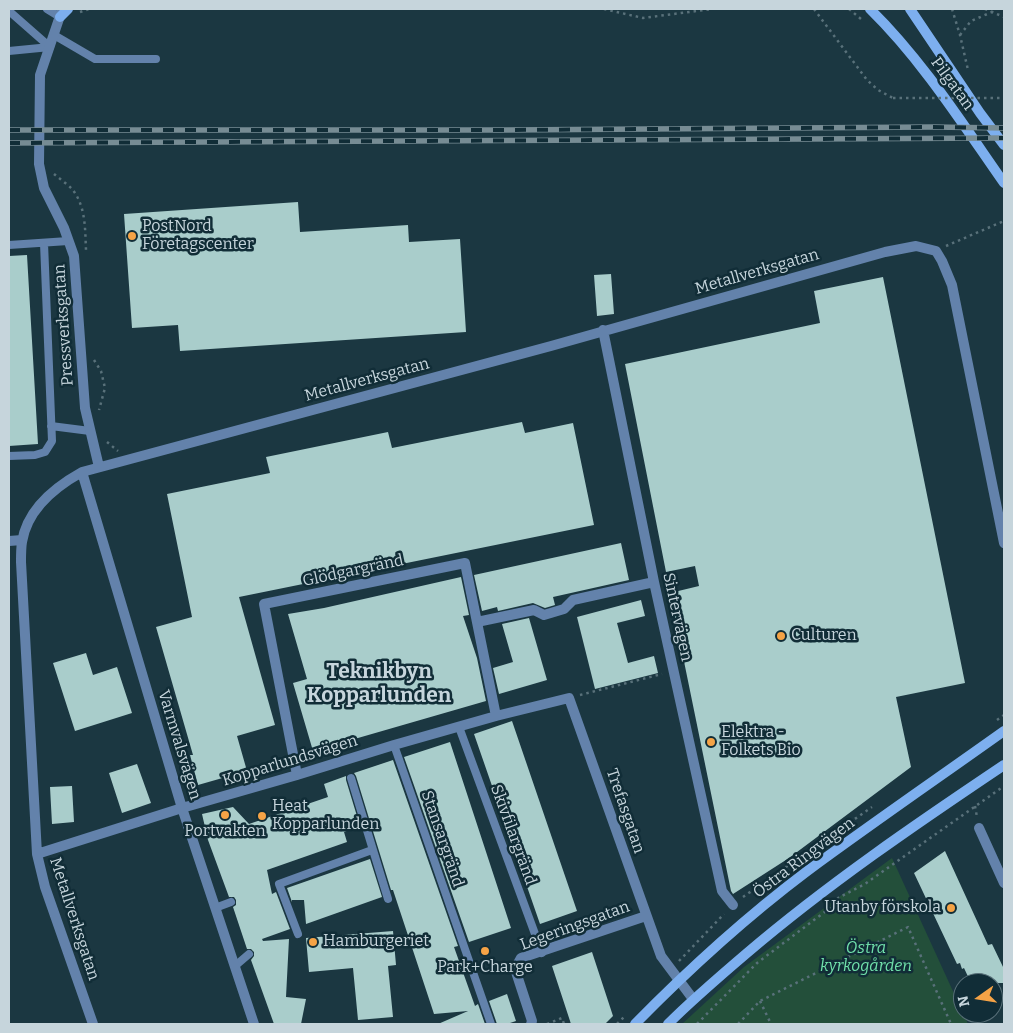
<!DOCTYPE html>
<meta charset="utf-8">
<style>
body{margin:0}
#map{position:relative;width:1013px;height:1033px;overflow:hidden;background:#1b3741;font-family:Bitter,serif}
canvas{display:block}
.frame{position:absolute;inset:0;border:10px solid #c6d5dc;pointer-events:none}
.north{position:absolute;left:953px;top:973px;width:50px;height:50px;box-sizing:border-box;background:#112d37;border:1px solid #597079;border-radius:50%;rotate:257deg;font-size:14px;font-weight:700;line-height:20px;text-align:center;color:#c6d5dc}
.north::after{content:'';display:block;margin:auto;width:18px;height:22px;background:#f5a346;clip-path:polygon(50% 0,100% 100%,50% 72%,0 100%)}
</style>
<div id="map">
<canvas width="1013" height="1033"></canvas>
<div class="frame"></div>
<div class="north">N</div>
</div>
<script>
const ctx = document.querySelector('canvas').getContext('2d');
ctx.lineJoin = 'round';
function fillPath(path, color) {
  ctx.fillStyle = color;
  ctx.fill(path, 'evenodd');
}
function trace(path, color, width, dash) {
  ctx.strokeStyle = color;
  ctx.lineWidth = width;
  ctx.lineCap = dash ? 'butt' : 'round';
  ctx.setLineDash(dash || []);
  ctx.stroke(path);
}
function label(font, color, halo, rows, align = 'center') {
  ctx.font = font + ' Bitter,serif';
  ctx.lineWidth = 5;
  ctx.setLineDash([]);
  ctx.textBaseline = 'middle';
  ctx.strokeStyle = halo;
  ctx.fillStyle = color;
  for (const [text, x, y, turn = 0] of rows) {
    ctx.save();
    ctx.translate(x, y);
    ctx.rotate((+turn || 0) * Math.PI / 180);
    ctx.textAlign = isNaN(turn) ? turn : align;
    if (halo) ctx.strokeText(text, 0, 0);
    ctx.fillText(text, 0, 0);
    ctx.restore();
  }
}
fillPath(new Path2D(`
 M892,858L968,1024H682L744,967Z`), '#234f3a');
fillPath(new Path2D(`
 M298,202L300,232L408,225L409,242L460,239L466,332L180,351L178,325L132,328L124,214Z
 M27,255L38,444L9,446V256Z
 M611,274L614,314L597,316L594,275Z
 M883,277L965,683L896,697L911,767L789,858L733,894L731,891L670,593L699,586L695,566L666,572L625,364L820,323L814,291Z
 M522,422L525,433L573,423L594,525L239,597L275,725L237,736L247,771L198,785L190,755H193L156,627L192,617L167,494L270,473L266,457L388,432L392,448Z
 M621,543L629,580L553,597L555,605L545,608L533,603L498,611L497,607L482,611L474,575Z
 M461,577L469,615L463,616L477,658L486,701L313,751L293,683L307,679L288,614L324,608Z
 M641,600L645,616L617,623L628,663L654,656L658,673L595,689L577,617Z
 M529,618L547,680L499,694L493,668L513,662L502,624Z
 M86,653L93,675L117,667L132,713L75,731L53,663Z
 M512,721L577,911L540,924L474,734Z
 M450,742L511,928L469,942L404,757Z
 M393,760L458,946L454,947L475,1006L478,1004L485,1024H438L468,1011L434,1014L393,890H391L356,776L354,773Z
 M137,764L151,803L122,813L109,773Z
 M346,776V780L360,826L344,832L347,842L267,870L272,894L276,892L290,929L262,939L263,941L289,939L286,997L306,999L301,1024H274L251,960L254,956V952L251,949H247L233,907L236,905V900L234,897H229L208,840L202,814L233,807L249,824L328,797L324,784Z
 M72,786L74,822L52,824L50,787Z
 M945,851L988,945L992,944L1004,969V983H971L964,968L962,969L960,963L957,964L914,873Z
 M370,859L382,897L306,924L304,900H292V902L287,888Z
 M393,931L396,965L388,966L393,1017L358,1020L353,968L309,972L306,938Z
 M592,952L613,1016L605,1024H571L552,966Z
 M507,994L516,1021L507,1024H497L489,1001Z`), '#a9cdcb');
trace(new Path2D(`
 M604,9L643,18L712,9
 M814,9L867,80L878,90L893,98
 M849,9L861,19
 M952,9L960,35L968,70
 M985,9L1004,17
 M80,12L89,9
 M960,35L971,21L992,12
 M54,174C60,179 67,184 72,189C86,206 85,229 86,250
 M946,246L1004,221
 M94,360L101,371L105,388L99,410
 M107,442L118,451
 M580,695L662,674
 M997,720L1004,715
 M975,806L977,817
 M743,897L872,807
 M679,961L724,914
 M760,1001L771,1024
 M547,1024L562,1018L564,1024
 M617,1024L625,1016
 M697,1024L757,963L830,908L838,898L865,884L1004,786
 M738,1024L760,1001L908,927L951,1024`), '#59717a', 2.5, [2.5, 4]);
trace(new Path2D(`
 M47,9L60,17
 M9,11L50,47
 M54,35L95,59H156
 M9,51L50,47
 M9,245L68,241
 M51,426L90,431
 M9,456L35,455L45,452L52,441L44,243
 M459,727L542,953
 M394,745L491,1024
 M351,778L388,899
 M215,908L231,902
 M298,934L279,884L372,850
 M235,966L249,954`), '#6382ab', 8);
trace(new Path2D(`
 M62,10L40,75L39,164L44,188L64,228L74,256L85,408L99,467
 M603,330L654,582L722,891L733,905
 M82,472L182,808L254,1024
 M9,541L22,540
 M477,622L534,610L544,615L564,609L573,600L654,582
 M297,775L264,604L465,563L496,716
 M979,828L1004,883
 M37,854L182,808L297,775L394,745L496,716L569,698L661,956L693,999
 M93,1024L45,887L37,854L21,562C21,555 21,548 22,542C27,510 55,487 82,472L551,346L885,252L916,246L936,251L942,261L952,285L1004,543
 M531,1024L532,1021L515,969L521,958L646,916`), '#6382ab', 10);
trace(new Path2D(`
 M870,9C922,60 962,123 1004,183
 M910,9L980,113L1004,145
 M60,17L68,9
 M635,1024C688,970 745,918 806,872C871,824 938,778 1004,731
 M668,1024C693,999 720,976 747,953C828,884 916,824 1004,765`), '#7dafef', 10);
const rail = new Path2D(`
 M9,130H506L932,127L1004,128
 M9,143L1004,138`);
trace(rail, '#778c94', 5.5);
trace(rail, '#112d37', 4, [11]);
trace(new Path2D(`
 M893,98H1004`), '#59717a', 2.5, [2.5, 4]);
for (const [x, y, r, color] of [
 [132,236,5,"#f5a346"],
 [781,636,5,"#f5a346"],
 [711,742,5,"#f5a346"],
 [225,815,5,"#f5a346"],
 [262,816,5,"#f5a346"],
 [951,908,5,"#f5a346"],
 [313,942,5,"#f5a346"],
 [485,951,5,"#f5a346"]
]) {
  const dot = new Path2D();
  dot.arc(x, y, r, 0, 2 * Math.PI);
  ctx.fillStyle = color;
  ctx.fill(dot);
  trace(dot, '#112d37', 2);
}
label('16px', '#c6d5dc', '#112d37', [
 ["Pilgatan",952,84,54],
 ["Metallverksgatan",757,272,-16],
 ["Pressverksgatan",64,325,-94],
 ["Metallverksgatan",367,380,-15],
 ["Glödgargränd",353,571,-12],
 ["Sintervägen",677,617,78],
 ["Varmvalsvägen",179,745,73],
 ["Kopparlundsvägen",290,761,-17],
 ["Trefasgatan",625,811,71],
 ["Skivfilargränd",513,835,70],
 ["Stansargränd",442,839,71],
 ["Östra Ringvägen",804,858,-37],
 ["Metallverksgatan",74,919,72],
 ["Legeringsgatan",575,926,-20]
]);
label('16px', '#c6d5dc', '#112d37', [
 ["PostNord",142,227],
 ["Företagscenter",142,245],
 ["Culturen",791,636],
 ["Elektra -",721,733],
 ["Folkets Bio",721,751],
 ["Heat",272,807],
 ["Kopparlunden",272,825],
 ["Portvakten",225,832,"center"],
 ["Utanby förskola",941,908,"right"],
 ["Hamburgeriet",323,942],
 ["Park+Charge",485,968,"center"]
], 'left');
label('italic 16px', '#70e0aa', '#112d37', [
 ["Östra",866,949],
 ["kyrkogården",866,967]
]);
label('bold 21px', '#c6d5dc', '#112d37', [
 ["Teknikbyn",379,672],
 ["Kopparlunden",379,696]
]);
</script>
